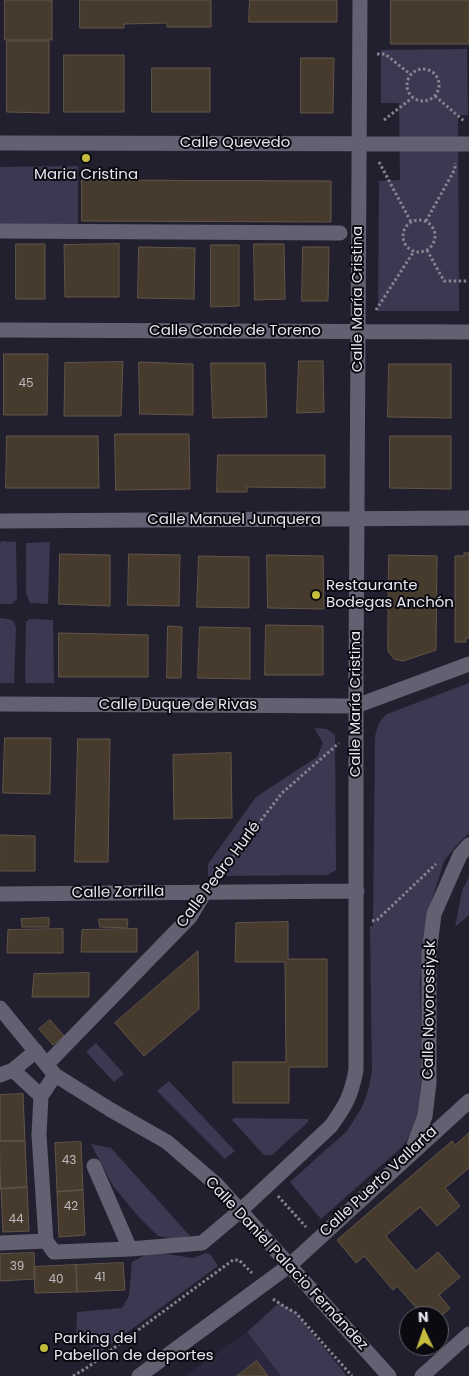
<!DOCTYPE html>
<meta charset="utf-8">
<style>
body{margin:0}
#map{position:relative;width:469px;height:1376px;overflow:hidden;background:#22202e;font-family:Poppins,sans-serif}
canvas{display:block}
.north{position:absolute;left:399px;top:1306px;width:50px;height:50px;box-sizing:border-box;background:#0b0a11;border:1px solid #63626a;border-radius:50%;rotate:357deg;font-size:14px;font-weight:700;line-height:20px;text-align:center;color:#e6e5ef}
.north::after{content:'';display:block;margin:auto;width:18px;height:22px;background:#c4bc3d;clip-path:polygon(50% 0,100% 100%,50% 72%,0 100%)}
</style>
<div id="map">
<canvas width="469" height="1376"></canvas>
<div class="north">N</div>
</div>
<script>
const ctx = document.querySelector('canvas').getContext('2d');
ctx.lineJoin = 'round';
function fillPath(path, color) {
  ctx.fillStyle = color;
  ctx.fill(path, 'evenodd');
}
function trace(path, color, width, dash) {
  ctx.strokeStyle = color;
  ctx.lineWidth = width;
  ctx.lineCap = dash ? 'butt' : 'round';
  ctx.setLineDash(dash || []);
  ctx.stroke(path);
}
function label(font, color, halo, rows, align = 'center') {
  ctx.font = font + ' Poppins,sans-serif';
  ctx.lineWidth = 4;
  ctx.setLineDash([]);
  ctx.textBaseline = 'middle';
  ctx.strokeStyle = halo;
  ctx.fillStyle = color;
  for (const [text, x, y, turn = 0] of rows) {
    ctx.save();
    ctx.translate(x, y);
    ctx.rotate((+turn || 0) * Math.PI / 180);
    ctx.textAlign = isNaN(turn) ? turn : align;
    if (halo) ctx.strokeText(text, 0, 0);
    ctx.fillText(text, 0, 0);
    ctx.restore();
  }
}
fillPath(new Path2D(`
 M247,1332L281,1376H185Z`), '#2b273c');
fillPath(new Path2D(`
 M467,49L468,115H458L459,311H378L379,181L400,180L399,103H381V50Z
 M78,166V228L0,227V167Z
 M2,541L16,542L17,599L12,604H0V543Z
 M50,542L48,604L30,603L26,593V543Z
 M0,618L9,619L14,622L16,628L14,683H0Z
 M29,619L53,620L54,683H26L25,678L26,622Z
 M469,683V833L456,846L444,861L427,916L420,982L422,1072L418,1116L412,1133L402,1147L321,1219L290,1182L347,1131L362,1107L368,1091L372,1072L370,926H373L375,737C377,727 379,721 387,714Z
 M314,728L327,729L335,735L336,870L328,875L208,876V864L256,797L317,757L323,743Z
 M469,877V915L455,927L462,891Z
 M96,1043L124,1074L114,1082L86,1052Z
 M169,1081L235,1151L225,1159L157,1091Z
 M234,1118L308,1119V1122L272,1155H264L232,1120Z
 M91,1144L111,1148L190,1236L175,1239L158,1236L138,1216L113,1186Z
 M160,1253L193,1258L206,1253L210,1254L218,1266L91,1359L90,1340L76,1341L77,1312L122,1308L129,1296L132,1262L147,1254Z
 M279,1303L296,1313L347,1376H281L247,1332Z`), '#3c3852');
const building = new Path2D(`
 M5,0H52V40H5Z
 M80,0H211V27H167V23L124,24V28H80Z
 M250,0H337V22H249Z
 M391,0H469V44H391Z
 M7,41H49V113L7,112Z
 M64,55H124V112H64Z
 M301,58H334L333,113H301Z
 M152,68H210V112H152Z
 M82,180L331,181V222L82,221Z
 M16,244H45V299H16Z
 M119,244V297H65L64,245Z
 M254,244H284L285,299L255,300Z
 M211,245H239V306L211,307Z
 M139,247L195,248L194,299L138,298Z
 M303,247H329L328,301H302Z
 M4,354H48L47,415H4Z
 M299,361H323L324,412L297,413Z
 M123,362L121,416H64L65,363Z
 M139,362L193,364V415L140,414Z
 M211,363H265L267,417L213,418Z
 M389,364H451V418L388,417Z
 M115,434H189L190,489L116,490Z
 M7,436H98L99,488H6Z
 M390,436H451V489L390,488Z
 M218,455H325V488L247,487V492H217Z
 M464,553H469V638H466V642H455V556H464Z
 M60,554L110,555V606L59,604Z
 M129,554L180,555L179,606L128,605Z
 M267,555L323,556L324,609L268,608Z
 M389,555L437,556L436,650L403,661L394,659L388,651Z
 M199,556L249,557V608L197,607Z
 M266,625L323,626V675H265Z
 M168,626L182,627L181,678H167Z
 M200,627L250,628V679L198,678Z
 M59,633L148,635V677H59Z
 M5,738H51L50,794L3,793Z
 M78,739H110L108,862H75Z
 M231,753L232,818L174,819L173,755Z
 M0,835L35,836V871H0Z
 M49,918V927H22L21,919Z
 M99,919H128L127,928L100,927Z
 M288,922V959H327V1067H289V1103H233V1062H286L285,962H235L236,923Z
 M63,929V953H7L8,930Z
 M137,929V952H81L82,930Z
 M198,951L199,1009L144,1056L115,1023Z
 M89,973V997H32L34,974Z
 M50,1020L64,1036L53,1045L39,1029Z
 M23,1094L25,1141H0V1095Z
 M469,1133V1168L445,1188L460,1206L437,1226L420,1207L386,1236L416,1271L438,1252L460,1277L439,1295L450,1308L439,1318V1316H415L419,1311L397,1286L393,1290L364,1256L356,1263L337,1240L452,1141L455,1145Z
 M0,1141H25L27,1187L1,1189Z
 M81,1142L83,1190L57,1192L55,1143Z
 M27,1187L29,1231L3,1232L1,1189Z
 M83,1190L85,1235L59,1237L57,1192Z
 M34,1253L35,1279L0,1281V1254Z
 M123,1263L125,1290L77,1292L76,1265Z
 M76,1265L77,1292L35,1293L34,1267Z
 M257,1361L268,1376H237Z`);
fillPath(building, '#473b2e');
trace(building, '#625548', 1);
trace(new Path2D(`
 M377,54H385L410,74
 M407 85a16 16 0 1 1 32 0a16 16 0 1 1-32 0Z
 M435,96L464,121
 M384,120L412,98
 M379,162L411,222
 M403 236a16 16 0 1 1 32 0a16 16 0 1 1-32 0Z
 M426,221L455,169V163
 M427,250L444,281H468
 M376,310L414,251
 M218,876L282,793L339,743
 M372,921L377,920L436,864
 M278,1196L306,1227
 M273,1299L285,1307L296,1313L352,1376
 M73,1376L88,1367L233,1260H239L252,1273`), '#85838f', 3, [2.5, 2.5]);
trace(new Path2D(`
 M0,143L469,144
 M0,231L340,233
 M0,330L469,332
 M0,521L469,518
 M0,704L356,706L469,664
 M0,894L357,891
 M0,1008L55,1075L111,1110L167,1142L217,1185L389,1376
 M47,1064L190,917L205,892
 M13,1070L41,1096
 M0,1075L13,1070L36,1051
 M413,1148L425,1116L429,1083V954L434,914L460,855L469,845
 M94,1166L130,1249
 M46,1241L39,1135L41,1096L55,1075
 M0,1243L46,1241L54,1252L130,1249L202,1243L240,1211L331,1126C346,1105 351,1096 356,1070V677L360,0
 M139,1376L290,1265L469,1101
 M422,1376L469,1334`), '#626071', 15);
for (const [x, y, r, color] of [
 [86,158,5,"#c4bc3d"],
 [316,595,5,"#c4bc3d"],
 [44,1348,5,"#c4bc3d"]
]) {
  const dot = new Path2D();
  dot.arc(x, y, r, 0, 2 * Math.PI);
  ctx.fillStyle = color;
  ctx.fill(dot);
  trace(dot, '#0b0a11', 2);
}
label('12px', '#bebabf', null, [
 ["45",26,384],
 ["43",69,1161],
 ["42",71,1207],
 ["44",16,1220],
 ["39",17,1267],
 ["41",100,1278],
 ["40",56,1280]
]);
label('15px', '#e6e5ef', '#0b0a11', [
 ["Calle Quevedo",235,143],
 ["Calle María Cristina",358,299,-90],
 ["Calle Conde de Toreno",235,331],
 ["Calle Manuel Junquera",234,520],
 ["Calle María Cristina",356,704,-90],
 ["Calle Duque de Rivas",178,705],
 ["Calle Pedro Hurlé",219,875,-53],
 ["Calle Zorrilla",118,893,-1],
 ["Calle Novorossiysk",430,1010,-89],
 ["Calle Puerto Vallarta",379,1182,-43],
 ["Calle Daniel Palacio Fernández",286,1264,47]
]);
label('15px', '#e6e5ef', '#0b0a11', [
 ["Maria Cristina",86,175,"center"],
 ["Restaurante",326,586],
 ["Bodegas Anchón",326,603],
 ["Parking del",54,1339],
 ["Pabellon de deportes",54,1356]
], 'left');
</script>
